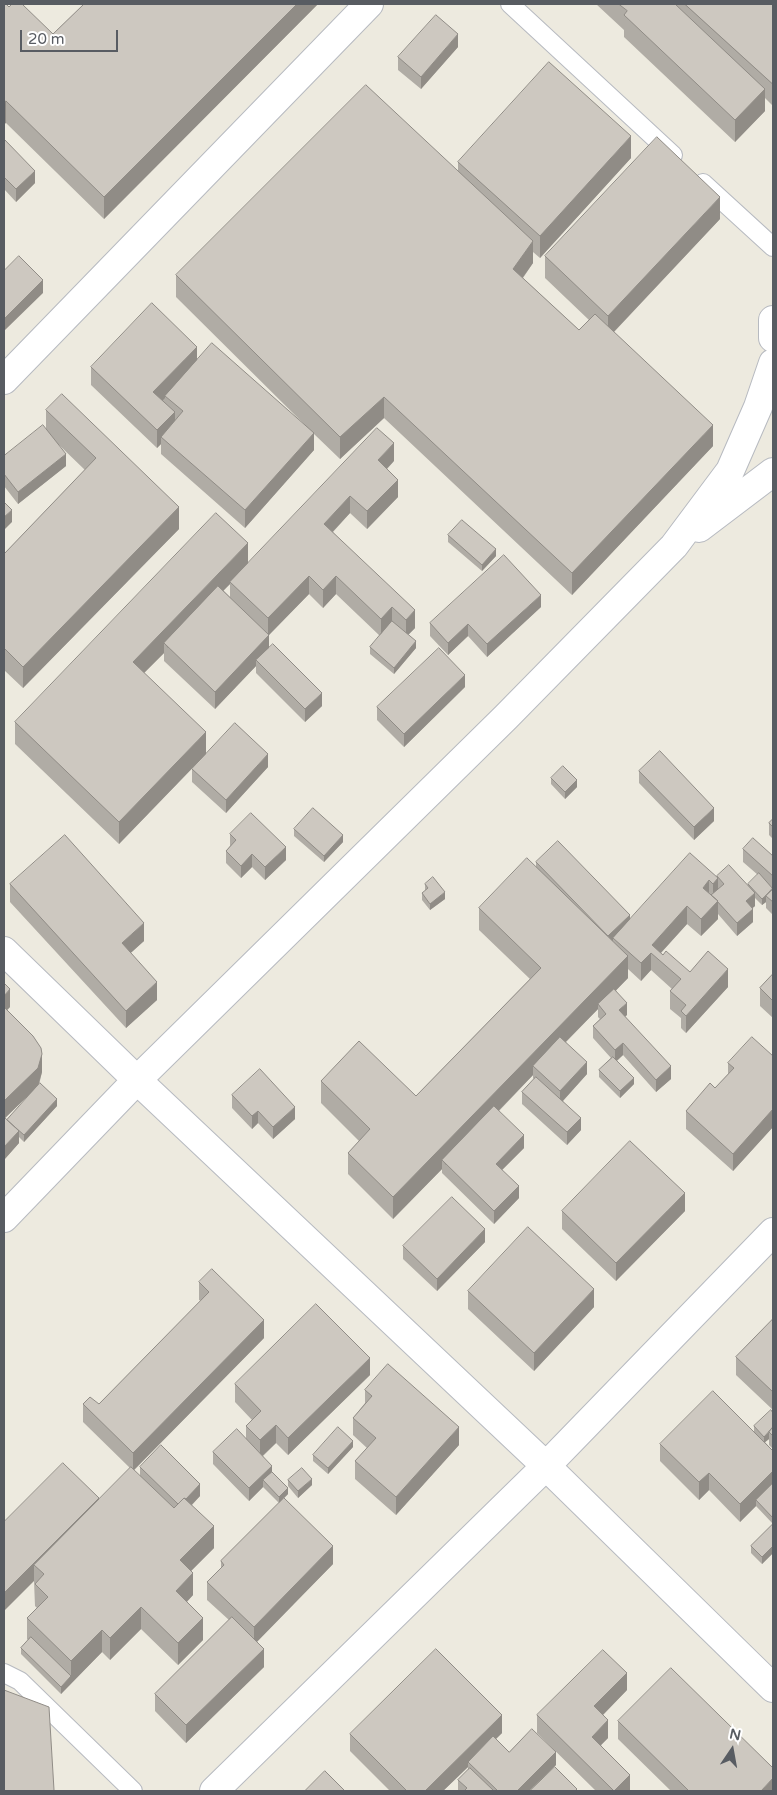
<!DOCTYPE html>
<style>
body{margin:0}
#map{position:relative;width:777px;height:1795px;overflow:hidden;background:#edeadf;font-family:"Varela Round",sans-serif}
canvas{display:block}
.frame{position:absolute;inset:0;border:5px solid #585c62;pointer-events:none}
.north{position:absolute;left:707px;top:1725px;width:50px;height:50px;-webkit-text-stroke:4px #fff;paint-order:stroke;rotate:12deg;font-size:14px;font-weight:700;line-height:20px;text-align:center;color:#585c62}
.north::after{content:'';display:block;margin:auto;width:18px;height:22px;background:#585c62;clip-path:polygon(50% 0,100% 100%,50% 72%,0 100%)}
.scale{position:absolute;left:20px;top:30px;width:98px;height:22px;box-sizing:border-box;border:2px solid #585c62;border-top:0;padding-left:6px;font-size:15px;line-height:18px;white-space:nowrap;color:#585c62;-webkit-text-stroke:4px #fff;paint-order:stroke}
</style>
<div id="map">
<canvas width="777" height="1795"></canvas>
<div class="frame"></div>
<div class="north">N</div>
<div class="scale">20 m</div>
</div>
<script>
const ctx = document.querySelector('canvas').getContext('2d');
ctx.lineJoin = 'round';
function trace(path, color, width, dash) {
  ctx.strokeStyle = color;
  ctx.lineWidth = width;
  ctx.lineCap = dash ? 'butt' : 'round';
  ctx.setLineDash(dash || []);
  ctx.stroke(path);
}
function fillPath(path, color) {
  ctx.fillStyle = color;
  ctx.fill(path, 'evenodd');
}
const lane = new Path2D(`
 M510,4L673,155
 M703,183L773,247
 M4,1673L20,1681L133,1791`);
const street = new Path2D(`
 M773,320V338
 M4,380L369,4
 M699,528L773,472
 M4,951L137,1080L546,1466L773,1688
 M4,1218L137,1080L506,717L674,546L730,471L758,407L773,363
 M214,1791L546,1466L773,1232`);
trace(lane, '#b7bac0', 20);
trace(street, '#b7bac0', 30);
trace(lane, '#fff', 18);
trace(street, '#fff', 28);
fillPath(new Path2D(`
 M84,4H318L104,219L6,123L4,124L9,7L53,34Z
 M596,4H773V106L765,98V111L735,142L624,37V30Z
 M458,47L421,89L398,70V57Z
 M4,139L35,183L16,202L4,189Z
 M631,158L540,258L533,252V263L523,278L579,330L589,320L545,278V256L720,219L614,332L713,446L572,595L384,418L340,459L314,434V450L245,528L161,454V444L157,448L91,385V367L197,359L305,425L176,297V275L458,171V162Z
 M46,410L179,529L23,688L4,670V554L85,470L58,444L66,466L18,504L4,486V456L46,429Z
 M394,461L387,469L398,497L367,529L350,513L333,532L415,628L408,635L416,648L394,674L370,654V647L380,636L336,594L323,608L309,594L269,635V648L322,706L305,722L256,673V666L215,709L164,661V653L144,673L206,754L119,844L15,744V722L248,563ZM230,584V597L223,590Z
 M448,535L496,556L482,571L448,542Z
 M541,607L487,657L468,636L448,655L430,636V623Z
 M465,687L404,747L377,720V707Z
 M268,767L226,813L192,782V769Z
 M639,771L714,821L694,840L639,783Z
 M551,778L577,787L565,799L551,784Z
 M773,819V839L769,835V823Z
 M294,829L343,842L324,862L294,836Z
 M230,834L286,860L265,880L252,867L241,878L226,863V851L230,846Z
 M743,849L773,856V915L766,908V902L762,905L755,898V906L752,908L753,922L737,936L718,914V919L701,936L687,924L661,953L690,972L728,987L686,1033L681,1028V1018L670,1009V991L672,989L651,970L641,981L628,969V978L616,990L627,1015L625,1016L671,1079L656,1092L623,1055L617,1061L634,1084L620,1098L599,1077V1070L611,1058L593,1038V1026L600,1019L598,1017V1009L566,1042L587,1074L563,1101L581,1130L567,1145L522,1104V1092L534,1079L533,1078V1075L499,1111L524,1148L502,1170L519,1198L494,1224L442,1173V1169L393,1219L348,1174V1153L359,1141L321,1103V1081L416,1096L530,979L479,930V908L536,867V862L630,919L717,877L748,885L758,875L743,862Z
 M10,884L144,941L130,953L157,1000L126,1028L10,902Z
 M425,884L445,899L430,910L422,900V893L425,891Z
 M773,974V1018L760,1006V988Z
 M4,983L10,1007L7,1010L42,1072L39,1085L57,1106L24,1142L19,1137V1143L4,1160ZM33,1091L7,1120L5,1118Z
 M773,1056V1127L733,1171L686,1129V1111L715,1088L728,1074V1063Z
 M232,1095L295,1119L273,1139L258,1123L252,1129L232,1108Z
 M562,1211H685L616,1281L562,1229Z
 M485,1242L437,1291L403,1259V1246Z
 M199,1282L264,1338L134,1470L140,1476V1467L200,1496L192,1505L214,1548L191,1571L193,1595L187,1602L203,1640L178,1665L141,1629L110,1660L102,1652L61,1694L21,1654V1648L28,1640L27,1639V1618L37,1608L35,1606L34,1581L4,1522L99,1500L130,1468L83,1422V1404H99L201,1301L199,1300Z
 M468,1291L594,1307L534,1371L468,1309Z
 M773,1319V1410L736,1375V1357Z
 M370,1375L288,1455L276,1443L263,1456L272,1472L288,1494L284,1498L333,1564L257,1641L264,1667L186,1743L155,1711V1694L229,1620L207,1600V1582L221,1568V1561L279,1503L263,1487L249,1501L213,1464V1452L246,1438V1426L252,1420L235,1402V1384Z
 M365,1390L459,1445L396,1515L355,1479V1461L367,1448L353,1435V1418L365,1403Z
 M773,1413V1449L769,1445V1439L765,1442L773,1451V1553L762,1564L751,1553V1546L773,1524L756,1506L740,1522L709,1490L699,1500L660,1461V1444L754,1431V1426Z
 M353,1447L328,1474L313,1461V1455Z
 M288,1480L312,1485L298,1498L288,1486Z
 M627,1690L603,1715L608,1738L601,1745L630,1791H596L537,1733V1715Z
 M618,1721L773,1791H671L618,1739Z
 M502,1733L496,1739L509,1752L556,1765L529,1791H458V1780L468,1770V1767L443,1791H390L350,1751V1734Z`), '#b0aca5');
fillPath(new Path2D(`
 M297,4H318L104,219V197Z
 M458,34V47L421,89V77Z
 M765,89V111L735,142V120Z
 M6,101V123L4,124V102Z
 M631,136V158L540,258V236Z
 M35,171V183L16,202V189Z
 M720,197V219L608,338V316Z
 M533,241V263L513,291V269Z
 M43,280V293L4,331V319Z
 M197,347V364L165,396V398L153,410V392Z
 M384,397V418L340,459V437Z
 M175,412V430L161,437V444L157,448V430Z
 M713,425V446L572,595V573Z
 M314,433V450L245,528V510Z
 M394,443V461L378,478V460Z
 M66,454V466L18,504V492Z
 M398,480V497L367,529V511Z
 M350,496V513L324,541V524Z
 M179,507V529L23,688V667Z
 M12,510V522L4,530V517Z
 M248,543V565L230,582V584L168,648L164,643V653L133,684V662Z
 M496,549V556L482,571V565Z
 M309,576V594L269,635V652L256,660V666L215,709V692L268,636V618Z
 M336,576V594L323,608V590Z
 M541,595V607L487,657V644Z
 M392,607V625L381,636V619Z
 M415,610V628L406,637V620Z
 M468,624V636L448,655V643Z
 M416,641V648L394,674V668Z
 M465,675V687L404,747V734Z
 M322,693V706L305,722V709Z
 M206,732V754L119,844V822Z
 M268,754V767L226,813V800Z
 M577,780V787L565,799V792Z
 M714,808V821L694,840V827Z
 M343,835V842L324,862V856Z
 M286,847V860L265,880V867Z
 M252,854V867L241,878V866Z
 M718,878V895L713,896V884Z
 M709,880V898L703,888Z
 M773,889L766,896V902L762,905V899Z
 M445,892V899L430,910V904Z
 M755,893V906L746,914V901Z
 M718,901V919L701,936V919Z
 M687,906V924L657,957L652,945Z
 M753,909V922L737,936V923Z
 M630,915V927L613,938V943L608,936Z
 M144,923V941L122,961V943Z
 M651,953V970L641,981V963Z
 M628,956V978L600,1007L598,1004V1009L538,1070L533,1066V1075L446,1165L442,1160V1169L393,1219V1197Z
 M728,969V987L686,1033V1016Z
 M157,982V1000L126,1028V1011Z
 M10,989V1007L4,1013V996Z
 M627,1003V1015L619,1022V1010Z
 M623,1043V1055L615,1062V1050Z
 M42,1054V1072L38,1086L4,1119V1101Z
 M587,1062V1074L560,1104V1091Z
 M671,1066V1079L656,1092V1080Z
 M634,1078V1084L620,1098V1091Z
 M57,1099V1106L24,1142V1135Z
 M295,1107V1119L273,1139V1127Z
 M773,1109V1127L733,1171V1154Z
 M258,1111V1123L252,1129V1116Z
 M581,1118V1130L567,1145V1132Z
 M19,1131V1143L4,1160V1147Z
 M524,1135V1148L496,1176V1164Z
 M519,1186V1198L494,1224V1211Z
 M685,1193V1211L616,1281V1263Z
 M485,1229V1242L437,1291V1279Z
 M594,1289V1307L534,1371V1353Z
 M264,1320V1338L133,1471V1453Z
 M370,1358V1375L288,1455V1438Z
 M276,1425V1443L260,1458V1440Z
 M459,1427V1445L396,1515V1497Z
 M769,1432V1439L764,1443V1437Z
 M353,1441V1447L328,1474V1468Z
 M272,1466V1478L263,1480V1487L249,1501V1488Z
 M773,1471V1489L756,1500V1506L740,1522V1504Z
 M709,1473V1490L699,1500V1482Z
 M312,1479V1485L298,1498V1491Z
 M200,1484V1496L179,1518V1505Z
 M288,1488V1494L279,1503V1497Z
 M99,1498V1516L34,1565V1581L4,1611V1593Z
 M214,1526V1548L180,1582V1560Z
 M333,1546V1564L254,1645V1627Z
 M773,1546V1553L762,1564V1557Z
 M193,1573V1595L176,1613V1591Z
 M141,1607V1629L110,1660V1638Z
 M203,1618V1640L178,1665V1643Z
 M102,1630V1652L61,1694V1687L71,1676V1661Z
 M264,1649V1667L186,1743V1725Z
 M627,1673V1690L594,1724V1706Z
 M502,1715V1733L470,1764L468,1762V1767L443,1791H425Z
 M608,1720V1738L592,1754V1737Z
 M556,1752V1765L529,1791H517Z
 M630,1775V1791H614Z
 M773,1778V1791H761Z`), '#908c86');
const building = new Path2D(`
 M4,4H6L9,7L12,4H22L53,34L84,4H297L104,197L6,101L4,102Z
 M619,4H675L765,89L735,120L624,15L627,11Z
 M685,4H773V41L772,42L773,43V84Z
 M436,15L458,34L421,77L398,57Z
 M549,62L631,136L540,236L458,162Z
 M366,85L533,241L513,269L579,330L595,314L713,425L572,573L384,397L340,437L176,275Z
 M657,137L720,197L608,316L545,256Z
 M4,139L35,171L16,189L4,177Z
 M19,256L43,280L4,319V271Z
 M152,303L197,347L153,392L175,412L157,430L91,367Z
 M212,343L314,433L245,510L161,437L183,411L165,396Z
 M62,394L179,507L23,667L4,648V554L96,458L46,410Z
 M43,425L66,454L18,492L4,474V456Z
 M377,428L394,443L378,460L398,480L367,511L350,496L324,524L415,610L406,620L392,607L381,619L336,576L323,590L309,576L268,618L230,582Z
 M4,502L12,510L4,517Z
 M216,513L248,543L133,662L206,732L119,822L15,722Z
 M462,520L496,549L482,565L448,535Z
 M504,555L541,595L487,644L468,624L448,643L430,623Z
 M218,586L269,635L215,692L164,643Z
 M392,621L416,641L394,668L370,647Z
 M273,644L322,693L305,709L256,660Z
 M439,648L465,675L404,734L377,707Z
 M235,723L268,754L226,800L192,769Z
 M660,751L714,808L694,827L639,771Z
 M563,766L577,780L565,792L551,778Z
 M313,808L343,835L324,856L294,829Z
 M251,813L286,847L265,867L252,854L241,866L226,851L236,840L230,834Z
 M773,819V827L769,823Z
 M65,835L144,923L122,943L157,982L126,1011L10,884Z
 M753,838L773,856V876L743,849Z
 M558,841L630,915L608,936L536,862Z
 M690,853L718,878L713,884L709,880L703,888L718,901L701,919L687,906L652,945L663,955L666,951L690,972L708,951L728,969L686,1016L681,1011L686,1005L670,991L681,979L651,953L641,963L613,938Z
 M527,858L628,956L393,1197L348,1153L370,1129L321,1081L359,1041L416,1096L541,968L479,908Z
 M729,865L755,893L746,901L753,909L737,923L717,901H718L711,895L724,884L717,876Z
 M759,873L773,889L762,899L748,884Z
 M433,877L445,892L430,904L422,893L428,888L425,884Z
 M773,888V902L766,896Z
 M773,974V1001L760,988Z
 M4,983L10,989L4,996Z
 M614,989L627,1003L619,1010L671,1066L656,1080L623,1043L615,1050L593,1026L606,1014L598,1004Z
 M4,1007L33,1036L41,1048L42,1054L38,1068L4,1101Z
 M560,1037L587,1062L560,1091L533,1066Z
 M752,1037L773,1056V1109L733,1154L686,1111L710,1083L715,1088L734,1068L728,1063Z
 M613,1057L634,1078L620,1091L599,1070Z
 M260,1069L295,1107L273,1127L258,1111L252,1116L232,1095Z
 M536,1077L581,1118L567,1132L522,1092Z
 M40,1083L57,1099L24,1135L7,1120Z
 M494,1106L524,1135L496,1164L519,1186L494,1211L442,1160Z
 M4,1117L19,1131L4,1147Z
 M630,1141L685,1193L616,1263L562,1211Z
 M452,1197L485,1229L437,1279L403,1246Z
 M528,1227L594,1289L534,1353L468,1291Z
 M212,1269L264,1320L133,1453L83,1404L90,1397L99,1404L209,1292L199,1282Z
 M316,1304L370,1358L288,1438L276,1425L260,1440L246,1426L261,1411L235,1384Z
 M773,1319V1392L736,1357Z
 M388,1364L459,1427L396,1497L355,1461L376,1438L353,1418L372,1396L365,1390Z
 M713,1391L773,1451V1471L740,1504L709,1473L699,1482L660,1444Z
 M771,1410L773,1413V1427L764,1437L754,1426Z
 M338,1427L353,1441L328,1468L313,1455Z
 M773,1427V1436L769,1432Z
 M237,1429L272,1466L249,1488L213,1452Z
 M161,1445L200,1484L186,1499L184,1498L178,1504L140,1467Z
 M63,1463L99,1498L4,1593V1522Z
 M131,1467L174,1508L184,1498L214,1526L180,1560L193,1573L176,1591L203,1618L178,1643L141,1607L110,1638L102,1630L71,1661L27,1618L48,1597L35,1584L44,1574L34,1565Z
 M302,1468L312,1479L298,1491L288,1480Z
 M272,1472L288,1488L279,1497L263,1480Z
 M773,1483V1518L756,1500Z
 M284,1498L333,1546L254,1627L207,1582L224,1565L221,1561Z
 M773,1524V1546L762,1557L751,1546Z
 M232,1617L264,1649L186,1725L155,1694Z
 M31,1637L71,1676L61,1687L21,1648Z
 M436,1649L502,1715L425,1791H407L350,1734Z
 M603,1650L627,1673L594,1706L608,1720L592,1737L630,1775L614,1791L537,1715Z
 M671,1668L773,1768V1778L761,1791H689L618,1721Z
 M4,1690L49,1707L54,1790L53,1791H4Z
 M532,1729L556,1752L517,1791H498L468,1762L493,1736L509,1752Z
 M555,1767L577,1789L575,1791H530Z
 M470,1768L494,1791H464L467,1788L458,1780Z
 M325,1771L345,1791H305Z`);
fillPath(building, '#cdc8c0');
trace(building, '#908c86', 1);
</script>
